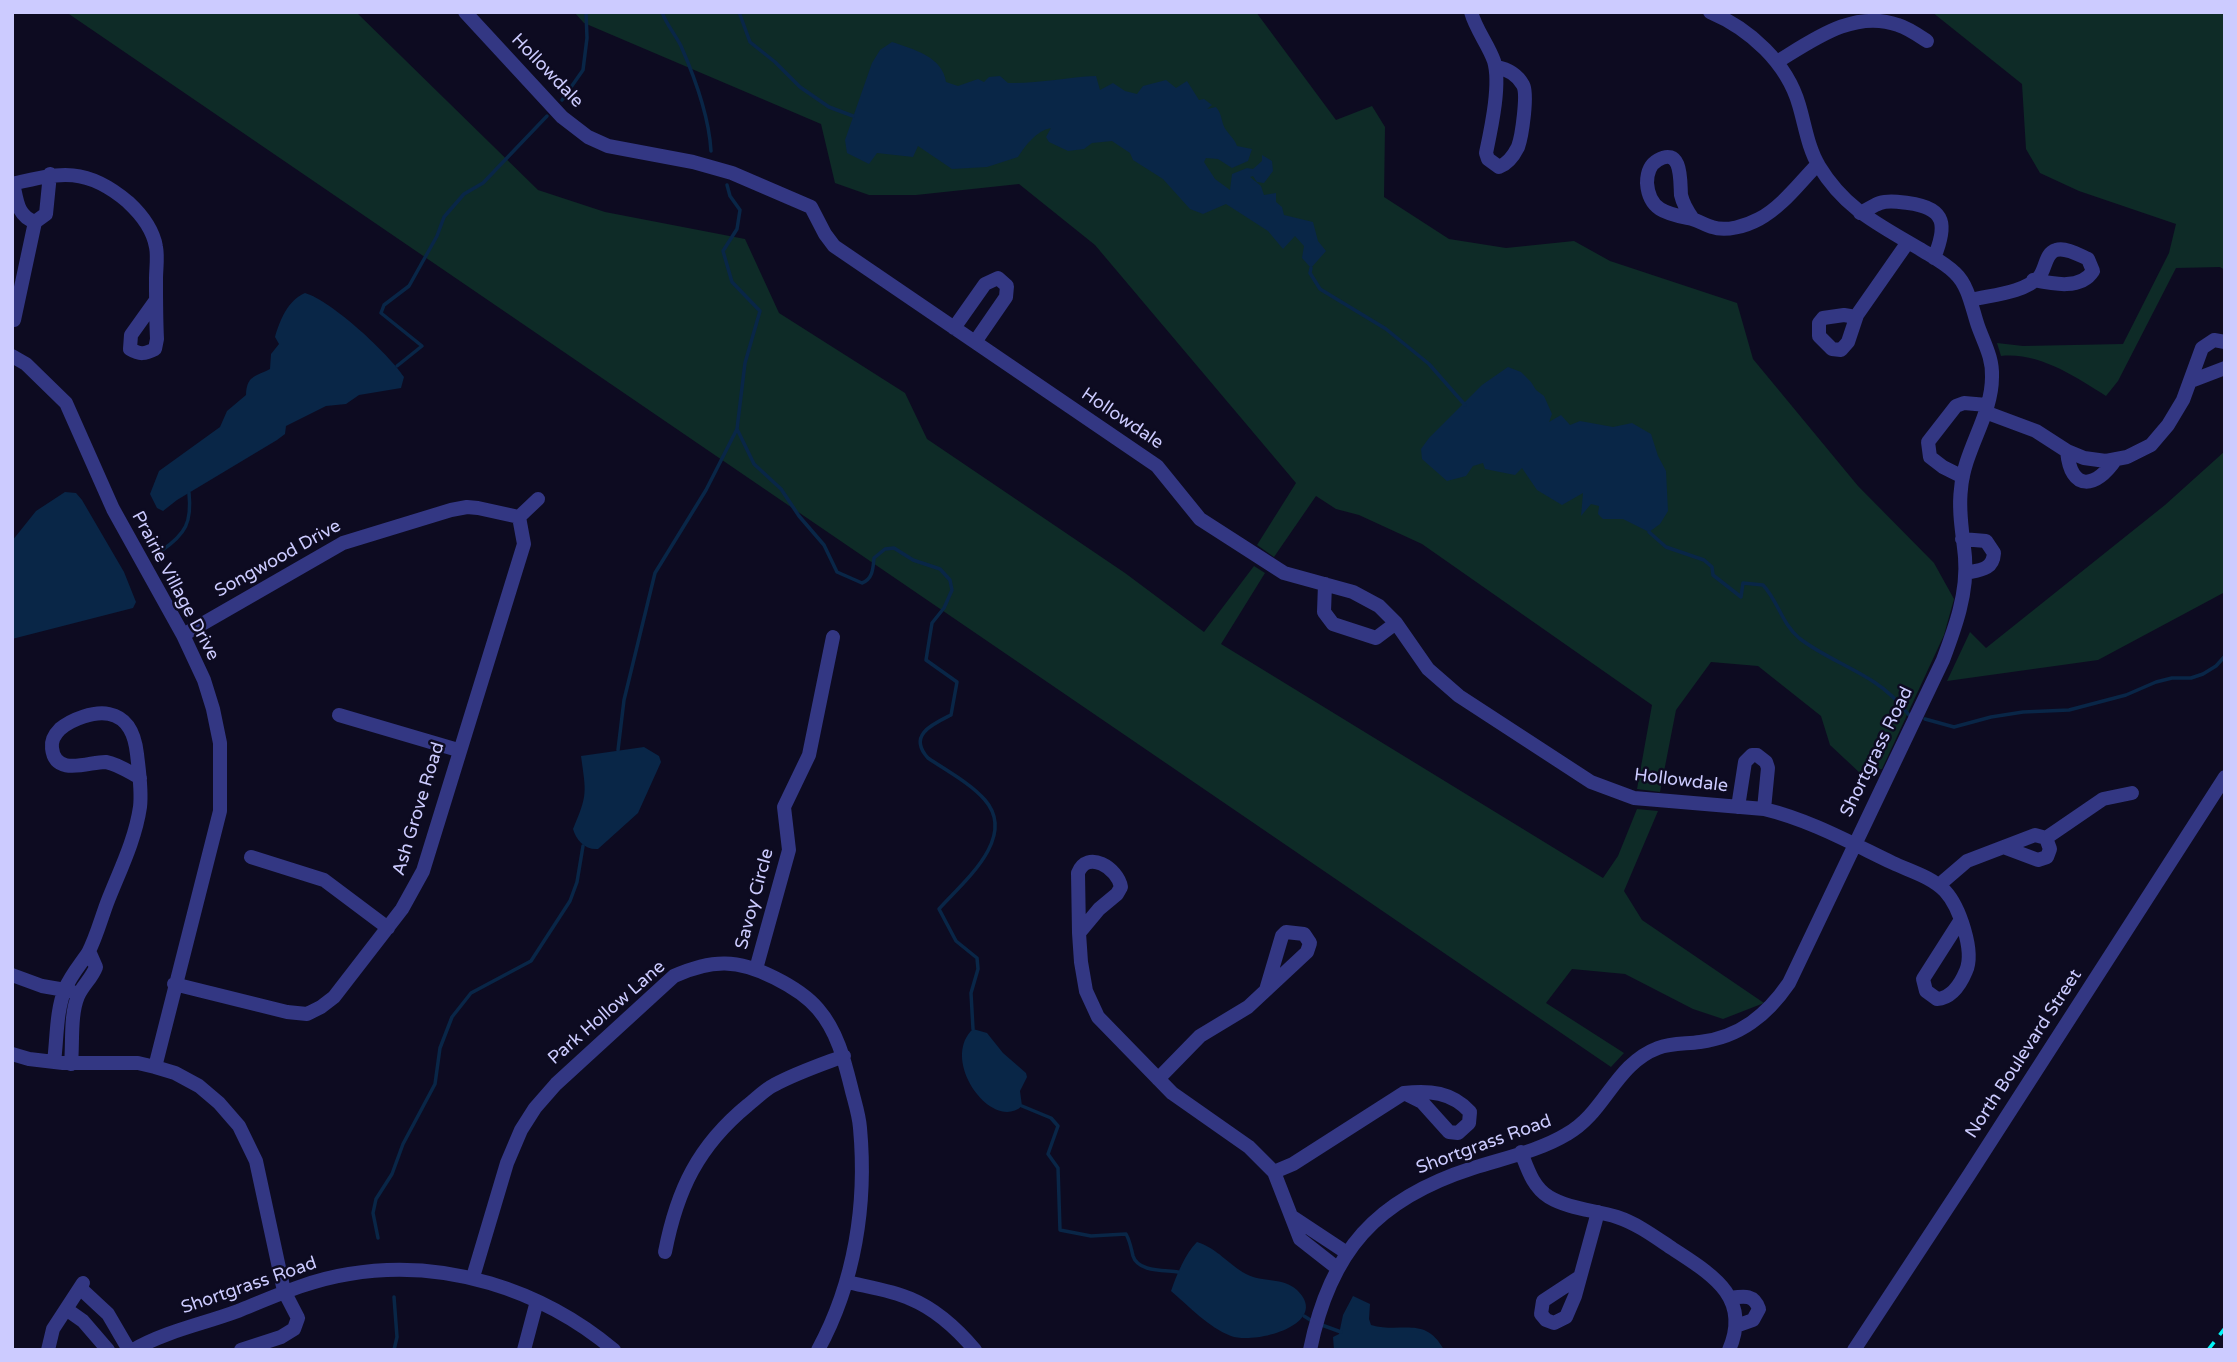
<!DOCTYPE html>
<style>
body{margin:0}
#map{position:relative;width:2237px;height:1362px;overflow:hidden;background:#0d0b21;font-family:"Varela Round",sans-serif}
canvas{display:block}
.frame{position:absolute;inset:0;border:14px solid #cccbff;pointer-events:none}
</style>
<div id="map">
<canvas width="2237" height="1362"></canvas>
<div class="frame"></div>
</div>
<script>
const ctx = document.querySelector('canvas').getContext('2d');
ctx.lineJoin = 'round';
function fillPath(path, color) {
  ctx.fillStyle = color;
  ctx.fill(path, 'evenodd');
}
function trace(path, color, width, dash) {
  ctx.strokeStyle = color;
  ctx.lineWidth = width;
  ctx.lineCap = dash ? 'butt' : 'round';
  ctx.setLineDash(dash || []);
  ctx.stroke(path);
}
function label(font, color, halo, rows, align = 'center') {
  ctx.font = font + ' "Varela Round",sans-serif';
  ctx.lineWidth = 5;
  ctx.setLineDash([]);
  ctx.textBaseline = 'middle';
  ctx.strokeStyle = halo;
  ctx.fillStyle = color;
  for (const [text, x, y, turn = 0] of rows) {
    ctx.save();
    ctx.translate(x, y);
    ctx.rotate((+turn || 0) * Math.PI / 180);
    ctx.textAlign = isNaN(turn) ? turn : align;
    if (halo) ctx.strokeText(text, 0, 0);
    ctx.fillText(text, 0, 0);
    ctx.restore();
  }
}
fillPath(new Path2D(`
 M66,12H356L538,190L605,212L745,239L779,313L905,393L927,439L1125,573L1204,632L1254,566L1265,573L1221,644L1603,878L1618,856L1637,809L1658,811L1624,891L1642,920L1764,1003L1723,1019L1693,1009L1625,974L1572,969L1546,1003L1624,1053L1611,1067Z
 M574,12H1256L1336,120L1372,106L1385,127L1384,197L1449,239L1506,248L1574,241L1610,261L1737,303L1753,359L1858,486L1934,563L1954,599L1944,635L1882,769L1860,773L1830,745L1821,716L1758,666L1711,662L1676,710L1660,792L1637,789L1652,705L1422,544L1359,515L1336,509L1316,496L1274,557L1257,545L1296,483L1095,245L1019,184L916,195H869L835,183L821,124L584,23Z
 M1932,12H2225V270L2220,267L2176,268L2118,381L2106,396C2076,377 2039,352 2001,356L1997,343L2023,346L2123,344L2169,253L2176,224L2079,191L2040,173L2026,149L2022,84Z
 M2225,451V592L2098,660L1947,681L1970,632L1986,648L2165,505Z`), '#0e2b27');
fillPath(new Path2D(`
 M892,42C913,49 943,57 946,82L958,86L978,79L984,82L989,77L1000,76L1008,83C1038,84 1066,77 1096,76L1100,90L1113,83L1125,91L1137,94L1143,86L1166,80L1176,88L1187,81L1199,100L1204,99L1212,105L1207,109L1216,107C1221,113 1221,117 1223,124C1226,133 1234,137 1237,146L1252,149L1248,161L1232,168L1218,159L1206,158L1204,162L1215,179L1230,190L1232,174L1247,168L1253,169L1262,161V155L1272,161L1273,171L1264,183L1257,182L1253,176L1250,177L1261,186L1264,195L1276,193V202L1282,207L1284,215L1313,222L1318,241L1326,251L1311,268L1302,258L1304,246L1295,236L1283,249L1268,231L1226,204L1203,214L1190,209L1163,179L1133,160L1130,153L1112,141L1092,143L1084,149L1068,151L1049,142L1046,137L1051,128C1036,131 1026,145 1018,157L987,167L952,169L918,146L913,157L877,153L869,164L847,153L845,140L872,63L880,50Z
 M305,293C332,301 389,354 404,377L401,388L359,395L346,404L326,406L286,426L285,434L277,440L177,500L163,511L157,508L150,494L159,471L220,427L227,411L246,395C247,376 254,377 270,369L271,354L279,344L275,337C280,320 288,300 305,293Z
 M1508,367L1521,372L1531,382L1536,390L1544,396L1552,414L1549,422L1561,415L1570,425L1580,421L1613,427L1632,423L1651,434L1658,456L1666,471L1668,511L1660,524L1649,532L1623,519H1603L1598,514L1599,506L1591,504L1581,516L1583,493L1562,505L1537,490L1522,468L1515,475L1485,469L1483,463L1473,466L1466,476L1447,481L1422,459L1421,449L1429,438L1482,385Z
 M65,492L76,493L82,500L124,572L136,602L133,608L12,639V541L36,511Z
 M644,747L659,756L661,762L638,813L598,849C585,850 576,840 573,829C588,794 586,793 581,756Z
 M973,1029L987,1033L1003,1053L1026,1073L1027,1077L1020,1091L1022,1106C992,1133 939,1060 973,1029Z
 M1197,1242C1217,1248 1229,1265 1246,1274C1263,1283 1283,1277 1297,1290C1332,1324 1255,1345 1231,1336C1208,1327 1190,1307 1171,1291C1177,1274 1185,1254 1197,1242Z
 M1353,1296L1370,1304L1369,1319L1371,1325C1402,1334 1425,1315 1444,1350H1334L1333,1337L1339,1334L1343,1315Z`), '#092647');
trace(new Path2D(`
 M662,12C666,24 675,34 681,46C695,78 709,116 711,151
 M739,12L750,42L775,62L800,87L829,107L853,116
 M562,100L583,70L587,38L586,12
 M1311,268L1310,273L1320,289L1386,329L1429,364L1465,405
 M397,366L422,346L381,313L384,305L409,286L437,236L444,217L464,194L483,183L547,116
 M737,429L754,464L781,489L799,516L824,545L837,572L862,583C873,579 873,568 874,558L885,549L894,548L913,560L940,569L950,580L952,590L944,608L932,623L926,660L957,682L951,715C933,724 907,735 928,758C947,771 970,783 985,800C1018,838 962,883 939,909L956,941L977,958L978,969L971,993L973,1029
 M1649,532L1666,547L1704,560L1712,567L1713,575L1741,597L1743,583L1763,585C1778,601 1782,624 1799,638C1822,656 1850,666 1874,682C1888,691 1899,702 1909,715
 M161,551C186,534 192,522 189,493
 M1925,719L1954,727L1991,717L2023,712L2069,710L2126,695L2156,682L2172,678H2191L2203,674L2216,666L2225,656
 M618,750L624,700L655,573L706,490L737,429L745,363L760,311L732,282L723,251L737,229L740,210L730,196L727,185
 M1022,1106L1051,1118L1058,1126L1048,1154L1058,1168L1060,1230L1091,1236L1126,1234C1130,1241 1131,1248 1133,1256C1138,1272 1164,1270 1178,1272
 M378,1238L373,1213L376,1199L392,1174L403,1144L435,1084L440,1048L452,1017L471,993L531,961L570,901L577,882L583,846
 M394,1297L397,1337L394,1350
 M1304,1316L1312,1321
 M1319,1324L1341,1332`), '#092647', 3.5);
trace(new Path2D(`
 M465,12L562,117L588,137L608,146L693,162L732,173L811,207L825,234L834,246L1157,466L1200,519L1284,573L1353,592L1379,606L1396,623L1428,669L1459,696L1591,782L1634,798L1764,809C1810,820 1851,843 1893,863C1910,871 1932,877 1945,891C1959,906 1975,951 1966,971C1961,983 1952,998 1937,999L1926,991L1923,979L1960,921
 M1471,12C1476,30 1488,44 1494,61C1501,84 1491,129 1486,153L1488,159L1499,167C1507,164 1514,155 1518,147C1522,136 1528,94 1523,85C1517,74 1507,69 1496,67
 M1777,62C1813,40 1854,9 1898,25C1908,28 1918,35 1927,41
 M13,183C17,200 17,216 35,222
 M12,184C61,172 87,167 128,202C141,214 153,229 156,247C158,257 156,269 156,279C156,299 156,319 157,339L155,349C145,354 140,355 130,349L131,335L156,300
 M1860,213C1867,210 1874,205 1880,203C1889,200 1899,202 1908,203C1947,208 1947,226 1934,258
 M1693,219C1688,212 1683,204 1681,195C1680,183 1683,146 1658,160C1649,165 1647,174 1647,183C1649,212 1669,214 1692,219C1699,221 1705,225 1712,227C1726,232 1746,226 1759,219C1782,207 1800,182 1818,164
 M1971,300C1991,295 2024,293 2039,277C2046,269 2045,253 2056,250C2066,247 2079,255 2088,259L2093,271C2081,290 2053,284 2033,280
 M1856,317L1844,315L1823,318L1819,323V336L1832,349L1841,350L1848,342L1857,315L1908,242
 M14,320L35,222L46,214L50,174
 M954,328L985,284L998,278L1007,286L1006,297L975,342
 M12,356L26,364L66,403L113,509L183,635L204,680L213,709L220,743V811L155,1067
 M2191,381L2225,368
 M1985,412L2036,431L2067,451L2084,458L2106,461L2127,457L2151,445L2168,425L2183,400L2202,348L2214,340L2225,342
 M2067,451C2071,493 2096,488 2116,459
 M1963,477L1943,467L1930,457L1928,442L1956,406L1964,403L1987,405
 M1962,539L1986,541L1994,553C1993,570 1980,570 1966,573
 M1325,584L1324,612L1333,624L1376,638L1396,623
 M183,635L343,543L451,510L467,507L478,508L519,517
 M339,715L458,750
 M1738,807L1745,762L1752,755H1757L1766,762L1768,768L1764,809
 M2046,838L2103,799L2132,793
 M251,857L324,880L388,928
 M1939,885L1967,861L2035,835L2046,838L2050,849L2047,857L2038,860L2006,848
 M1079,933L1078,873C1087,849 1118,868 1121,887L1117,894L1099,909L1079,933L1081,962L1086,991L1098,1017L1172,1093L1249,1147L1274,1172L1300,1239L1337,1268
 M756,969L789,850L784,807L809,755L833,637
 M12,975L42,986L71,991
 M174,984L287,1012L307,1014L321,1007L334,997L402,909L423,871L524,544L519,517L538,499
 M12,1054L29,1059L63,1063H138L155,1067L175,1073L199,1086L219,1103L239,1126L256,1161L284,1291L298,1318L294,1329L281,1337L241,1350
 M54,1062C57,1039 56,1011 65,989C71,975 80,965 88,953C96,938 101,919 107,903C119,872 135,841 140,807C142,790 139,772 137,754C135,736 129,718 109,714C94,711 72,719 60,729C55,734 51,741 52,748C55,778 91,761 106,762C118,764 129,772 140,778
 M71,1064C73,1043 70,1015 78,996C83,985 92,978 96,967L89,951
 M1158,1079L1200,1036L1248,1007L1307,952L1310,943L1304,934L1286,932L1282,936L1266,990
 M1521,1152C1528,1170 1533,1187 1549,1197C1569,1209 1595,1210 1617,1217C1638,1224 1655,1237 1673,1249C1711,1274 1752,1297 1729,1350
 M1274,1172L1293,1164L1404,1093C1429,1090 1452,1092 1470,1112L1469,1123L1458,1133L1449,1132L1422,1102L1404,1093
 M1291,1216L1347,1253
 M665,1252C677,1190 698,1146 748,1105C756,1099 764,1090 774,1085C796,1073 820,1065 844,1056
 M473,1277L507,1163L521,1130L535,1108L556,1084L674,976C712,959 738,959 775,978C791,986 807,996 818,1009C837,1031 844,1059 851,1087C854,1100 859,1114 860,1128C867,1204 855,1282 818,1350
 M1578,1278L1543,1301L1541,1314L1546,1320L1554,1323L1566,1317L1575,1296L1598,1212
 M847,1282C868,1287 891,1290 911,1299C935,1309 958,1330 975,1350
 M80,1288L108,1314L129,1350
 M1730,1298C1744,1296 1754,1294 1759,1309L1753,1320L1736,1326
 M66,1309L83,1321L108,1350
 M48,1350L53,1329L83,1283
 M133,1350C166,1331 203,1324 238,1311C275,1296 310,1280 349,1274C444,1258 541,1289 614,1350
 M524,1350L537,1301
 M1310,1350C1330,1251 1376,1199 1473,1168C1504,1158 1539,1151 1567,1134C1605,1113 1615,1064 1658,1048C1671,1043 1686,1044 1700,1042C1740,1037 1767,1015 1789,983L1943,660C1955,628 1968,593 1965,557C1963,535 1958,512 1961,489C1964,450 1992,416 1992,377C1993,358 1984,343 1978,326C1972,309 1969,286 1955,273C1945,263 1931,256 1920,249C1878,224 1845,209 1819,166C1808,148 1805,125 1799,105C1787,63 1750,29 1710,12
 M1854,1350L1969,1175L2225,777`), '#333783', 14);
trace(new Path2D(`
 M2208,1350L2225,1328`), '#00f4f6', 3.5, [10, 9]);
label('18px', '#cccbff', '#0d0b21', [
 ["Hollowdale",547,71,46],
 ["Hollowdale",1122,419,34],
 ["Songwood Drive",278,559,-29],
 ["Prairie Village Drive",175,586,62],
 ["Shortgrass Road",1877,752,-64],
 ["Hollowdale",1681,781,7],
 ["Ash Grove Road",419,809,-73],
 ["Savoy Circle",755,899,-75],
 ["Park Hollow Lane",607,1013,-41],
 ["North Boulevard Street",2024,1054,-57],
 ["Shortgrass Road",1484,1145,-20],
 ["Shortgrass Road",249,1286,-19]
]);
</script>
